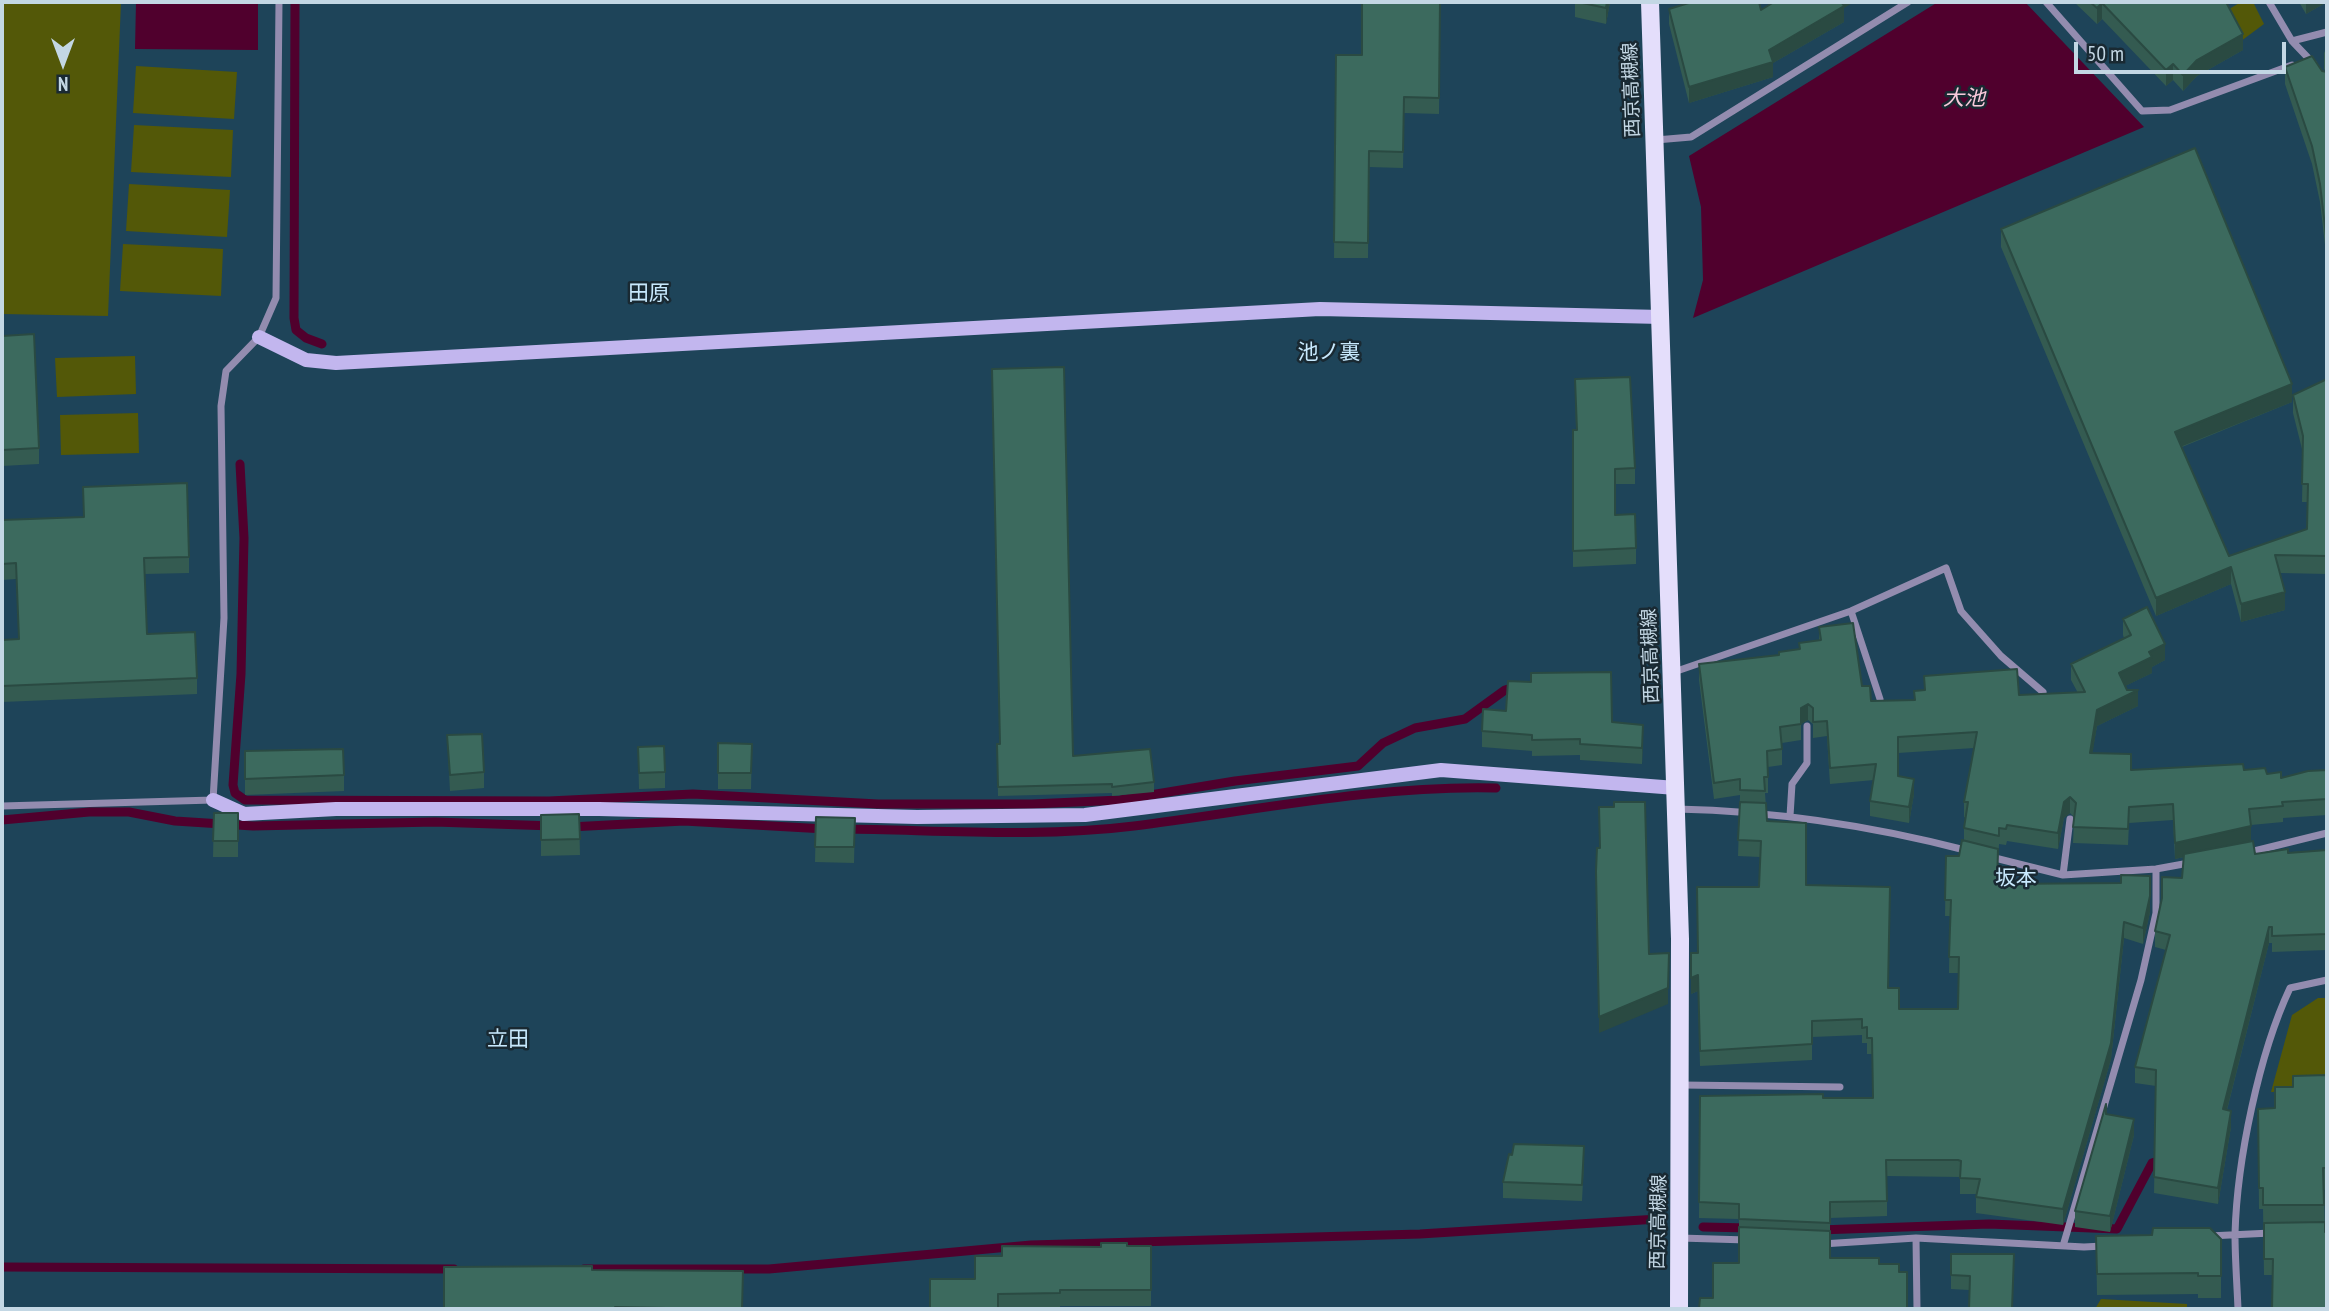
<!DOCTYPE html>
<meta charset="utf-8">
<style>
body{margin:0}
#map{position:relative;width:2329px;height:1311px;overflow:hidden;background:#1e4459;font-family:"PT Sans Narrow",sans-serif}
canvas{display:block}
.frame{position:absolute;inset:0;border:4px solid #c3d7e4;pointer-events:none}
.north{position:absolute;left:28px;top:28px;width:70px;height:70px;-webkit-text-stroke:5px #192932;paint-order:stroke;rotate:180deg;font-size:19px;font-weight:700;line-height:28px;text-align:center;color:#c3d7e4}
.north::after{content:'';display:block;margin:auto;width:24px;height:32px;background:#c3d7e4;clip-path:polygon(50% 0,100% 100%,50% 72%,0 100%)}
.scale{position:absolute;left:2074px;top:42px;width:212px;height:32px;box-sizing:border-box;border:4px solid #c3d7e4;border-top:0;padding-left:9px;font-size:21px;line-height:24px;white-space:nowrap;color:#c3d7e4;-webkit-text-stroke:5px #192932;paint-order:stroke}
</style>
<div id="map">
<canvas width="2329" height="1311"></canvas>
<div class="frame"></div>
<div class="north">N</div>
<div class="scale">50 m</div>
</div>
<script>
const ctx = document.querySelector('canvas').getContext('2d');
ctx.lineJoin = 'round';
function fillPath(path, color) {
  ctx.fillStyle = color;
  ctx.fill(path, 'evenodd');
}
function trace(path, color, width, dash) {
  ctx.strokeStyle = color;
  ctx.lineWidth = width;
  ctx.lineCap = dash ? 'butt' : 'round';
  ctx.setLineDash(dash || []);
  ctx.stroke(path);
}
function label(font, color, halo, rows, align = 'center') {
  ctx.font = font + ' "PT Sans Narrow","Noto Sans JP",sans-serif';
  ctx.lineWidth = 5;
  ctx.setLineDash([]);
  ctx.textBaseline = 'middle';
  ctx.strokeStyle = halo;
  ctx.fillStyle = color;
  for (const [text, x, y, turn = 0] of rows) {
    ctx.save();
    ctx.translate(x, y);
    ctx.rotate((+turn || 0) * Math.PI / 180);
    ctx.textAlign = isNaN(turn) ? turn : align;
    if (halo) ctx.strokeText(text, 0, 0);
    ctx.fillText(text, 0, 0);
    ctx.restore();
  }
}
fillPath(new Path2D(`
 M2,2H121L108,316L2,314Z
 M2241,2H2253L2264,24L2237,44L2192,31Z
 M136,66L237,72L234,119L133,113Z
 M134,125L233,130L231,177L131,172Z
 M129,184L230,190L227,237L126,231Z
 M123,244L223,249L221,296L120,291Z
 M135,356L136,394L57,397L55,358Z
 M138,413L139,453L61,455L60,415Z
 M2318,998H2327V1090L2271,1092L2292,1015Z
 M2101,1299L2187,1304V1309H2095Z`), '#535808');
fillPath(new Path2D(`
 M136,2H258V50L135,49Z
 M1938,2H2025L2144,127L1693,318L1703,280L1701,207L1689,156Z`), '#50002d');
trace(new Path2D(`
 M295,2L294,318L296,330L306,338L322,344
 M240,464L244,538L241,674L233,785L235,793L245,800L549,801L693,794L878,804H1032L1120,800L1235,781L1358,766L1383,743L1415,728L1465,719L1505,690L1518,686
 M2,820L89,812H129L175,821L253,826L435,822L553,826
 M570,827L684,821L825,829
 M843,829C939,830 1038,838 1134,826C1252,811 1377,785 1496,788
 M1703,1227L1749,1228
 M1819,1230L1989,1224L2117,1229L2152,1163L2164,1159
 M2,1267L454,1269
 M584,1269H769L1031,1245L1420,1234L1658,1219`), '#50002d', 9);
trace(new Path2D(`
 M2046,2L2142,111L2170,110L2292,65
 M2269,2L2292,41L2313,63
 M2292,41L2327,32
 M1656,140L1691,137L1908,2
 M1851,611L1880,699
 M1674,672L1851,611L1946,568L1961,611L2001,656L2043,692
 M2,806L213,800L224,618L221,406L226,371L259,337L276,298L279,2
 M1677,809C1776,811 1873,826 1969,851
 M1790,816L1792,784L1807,763V726
 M2246,853L2327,833
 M1991,857L2063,875L2156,869L2189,863
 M2063,875L2070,819
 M1682,1085L1840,1087
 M2209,1236L2271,1233
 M1680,1238L1747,1240
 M1916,1238L1917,1309
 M1822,1244L1916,1238L2084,1247L2103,1246
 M2063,1246L2141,980L2156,913V869
 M2238,1309C2237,1284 2235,1259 2235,1234C2237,1160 2259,1054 2290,988L2327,980`), '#938caf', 7);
trace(new Path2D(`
 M259,337L306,360L336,363L1320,309L1661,317
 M213,800L244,814L336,809H599L917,817L1085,815L1441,770L1676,788`), '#c2b6ee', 14);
trace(new Path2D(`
 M1650,2L1680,939L1679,1309`), '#e4defb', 18);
fillPath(new Path2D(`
 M1440,2L1439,114L1404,113L1403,168L1369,167L1368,258H1334L1336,55H1362Z
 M1575,2H1610L1606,24L1575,17Z
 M2074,2H2226L2243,50L2197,76L2183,91L2173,80L2166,86L2102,19L2097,24Z
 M2299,2H2327L2306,14Z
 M1844,8V22L1773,63V77L1689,103L1669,24V9L1761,10Z
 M2324,51L2327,57V262L2320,202L2312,164L2285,84V67L2326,72L2324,69Z
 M2001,229L2292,402L2182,447L2229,556L2307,529V502H2302L2303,453L2293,413V395L2327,379V574L2280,573L2285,610L2241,622L2231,584L2156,616L2001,247Z
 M2,336L39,448V464L2,466Z
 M1575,379L1635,468V484H1615V515L1636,548V564L1573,567V430H1576Z
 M83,487L189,557V573L144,574L147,634L197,678V694L2,702V640L19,639L16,579L2,580V520L83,517Z
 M2123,619L2165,660L2152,667V673L2125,686L2138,706L2097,726L2092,753L2131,770H2244L2281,778L2327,770V815L2283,818V822L2251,825V841L2255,854L2327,850V950L2272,952V943H2269L2227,1110L2231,1127L2218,1204L2154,1193L2156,1086L2135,1083V1067L2166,950L2155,947V931L2182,878L2184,857L2175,859L2173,820L2129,823L2128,845L2073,843L2074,817L2070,813L2064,818L2058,849L2007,841L2006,845L1999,844L1997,884L2150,912L2143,944L2124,938L2111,1059L2063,1225L1976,1213V1194H1960V1177L1887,1176V1216L1830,1218V1258L1713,1298L1739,1263V1219L1699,1218L1700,1096L1873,1098L1872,1054H1867V1043H1862V1035L1812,1037V1060L1700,1066L1698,991L1691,994L1698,953L1759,887L1760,857L1738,856L1740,795L1714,799L1699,680V664L1779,655L1799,649V643L1819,640V627L1862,686L1871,701L1914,700V691L1924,690V676L2019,695L2078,693L2071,680V664L2124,638L2123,635ZM1808,720L1813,724V738L1827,736L1830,784L1874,780L1870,801V816L1909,823L1914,794L1898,776V753L1974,748L1964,802V817L1966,818L1964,828V840L1959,856H1946L1945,916H1950L1949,973H1959L1958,1009H1899L1888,988L1806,885L1767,821L1765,793H1768V767L1782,765V743L1801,740V724Z
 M1506,711L1612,722L1643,741L1642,764L1580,760V755L1532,756V751L1482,747V731Z
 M447,735L484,772V788L450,791Z
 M718,743L752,744L751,789H718Z
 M997,744L1073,756L1154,782V792L1112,796V793L998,796Z
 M638,747L665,772V788L639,789Z
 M245,751L344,775V791L245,795Z
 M214,813H238V857H213Z
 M579,814L580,855L541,856V815Z
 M816,817L855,818L854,863L815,862Z
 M2327,1075V1189L2324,1190L2325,1232L2272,1275H2264L2263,1209H2259L2258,1109L2275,1108L2293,1087Z
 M2106,1114L2134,1135L2110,1232L2075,1227V1211Z
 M1584,1162L1582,1201L1503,1198V1182Z
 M2096,1236L2221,1239V1298H2198V1294L2097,1295Z
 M1127,1246H1151V1306H1060V1309H930L975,1279L1002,1256Z
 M1951,1254L2013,1309L1969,1290L1951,1289Z
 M592,1270L742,1309H444Z`), '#345b51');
fillPath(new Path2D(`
 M1607,2H1610L1606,24V8Z
 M1838,2H1854L1844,8V22L1773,63V77L1689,103V87L1769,50Z
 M2306,2H2327L2306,14Z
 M2102,3V19L2097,24V8Z
 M2243,34V50L2197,76L2183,91V75L2197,60Z
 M2173,64V80L2166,86V70Z
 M2292,384V402L2175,449V432Z
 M2231,567V584L2156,616V598Z
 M2285,592V610L2241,622V604Z
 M2165,644V660L2152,667V673L2119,689V673L2149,652Z
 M2138,690V706L2097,726L2090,769V753L2097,710Z
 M1808,704V720L1801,724V740V708Z
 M1643,725V741L1642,764V748Z
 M1914,779V794L1909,823V807Z
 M2070,797V813L2064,818L2058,849V833L2064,802Z
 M2251,826V842L2175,859V843Z
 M2150,896V912L2143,944V928Z
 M2124,922V938L2111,1059L2063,1225V1209Z
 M2269,927V943L2223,1125V1109Z
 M1698,975V991L1691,994V978Z
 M1668,988V1004L1599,1033V1017Z
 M2231,1111V1127L2218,1204V1188Z
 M2134,1119V1135L2110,1232V1216Z`), '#2a4a42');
const building = new Path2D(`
 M1362,2H1440L1439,98L1404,97L1403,152L1369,151L1368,243L1334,242L1336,55H1362Z
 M1578,2H1607L1606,8Z
 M1692,2H1759L1761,10L1774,2H1841L1844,6L1769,50L1773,62L1689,87L1669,9Z
 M2090,2H2226L2243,34L2197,60L2183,75L2173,64L2166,70L2102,3L2097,8Z
 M2312,56L2322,71L2327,72V244L2320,184L2312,146L2285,67Z
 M2195,148L2292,384L2175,432L2229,556L2307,529L2308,484H2302L2303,436L2293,395L2327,379V556L2275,555L2285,592L2241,604L2231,567L2156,598L2001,229Z
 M34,334L39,448L2,450V336Z
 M1064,367L1073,756L1150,749L1154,782L1112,787V784L998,787L997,744H1000L992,369Z
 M1630,377L1635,468L1615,469V515L1635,514L1636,548L1573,551V430H1577L1575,379Z
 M187,483L189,557L144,558L147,634L195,632L197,678L2,686V640L19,639L16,563L2,564V520L84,517L83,487Z
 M2147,607L2165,644L2149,652L2152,657L2119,673L2127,690H2138L2097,710L2090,753L2131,754V770L2243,764L2244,770L2265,768L2267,774L2281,772V778L2308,771L2327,770V799L2282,802L2283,806L2249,809L2251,826L2175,843L2173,804L2129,807L2128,829L2073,827L2076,803L2070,797L2064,802L2058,833L2007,825L2006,829L1999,828V836L1964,828L1968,802H1964L1977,732L1898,737V776L1914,779L1909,807L1870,801L1876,764L1830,768L1827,721L1813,722V708L1808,704L1801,708V724L1780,727L1782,749L1767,751L1768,777H1764L1765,791L1740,790V779L1714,783L1699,664L1779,655V652L1800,649L1799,643L1821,640L1819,627L1853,623L1862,686H1870L1871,701L1915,700L1914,691L1925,690L1924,676L2017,669L2019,695L2085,692L2071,664L2131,635L2123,619Z
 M1611,672L1612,722L1643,725L1642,748L1580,744V739L1532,740V735L1482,731L1483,709L1506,711L1508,681L1531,682V673Z
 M482,734L484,772L450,775L447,735Z
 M718,743L752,744L751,773H718Z
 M664,746L665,772L639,773L638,747Z
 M343,749L344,775L245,779V751Z
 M1614,802H1645L1649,954L1669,953L1668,988L1599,1017L1596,871L1597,848H1600L1599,807H1614Z
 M1740,802L1766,803L1767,821L1806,823V885L1890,887L1888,988H1899V1009H1958L1959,957H1949L1951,900H1945L1946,856H1959L1962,840L1998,849L1997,884L2121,883V875L2150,876V896L2143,928L2124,922L2111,1043L2063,1209L1976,1197L1980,1179L1960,1178L1961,1161L1958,1160H1886L1887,1201L1830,1202V1223L1739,1219V1204L1699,1202L1700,1096L1823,1094V1098H1873L1872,1038H1867V1027L1862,1028V1019L1812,1021V1044L1700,1051L1698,975L1691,978V953H1698L1697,887H1759L1761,841L1738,840Z
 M214,813H238V841H213Z
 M579,814L580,839L541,840V815Z
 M816,817L855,818L854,847H815Z
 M2253,841L2255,854L2288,849V853L2327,850V934L2272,936V927H2269L2223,1109L2231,1111L2218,1188L2154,1177L2156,1070L2135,1067L2170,935L2155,931L2162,898V877L2182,878L2184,854Z
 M2327,1075V1168H2323L2324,1205H2263V1188H2259L2258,1109L2275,1108V1087H2293V1076Z
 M2106,1104V1114L2134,1119L2110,1216L2075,1211Z
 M1514,1144L1584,1146L1582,1185L1503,1182L1509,1154L1512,1155Z
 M2325,1222V1232H2327V1309H2272L2273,1259H2264V1223Z
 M1739,1227L1830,1231V1258H1879V1264H1899V1272H1907V1309H1699L1700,1298H1713V1263H1739Z
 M2153,1228H2210L2221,1239V1276H2198V1273L2097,1274L2096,1236L2152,1235Z
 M1101,1243H1127V1246H1151V1290H1060V1293L998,1294V1309H930V1279H975V1256H1002V1246L1101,1247Z
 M1951,1254H2014L2012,1309H1969L1970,1276L1951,1275Z
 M592,1266V1270L743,1271L742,1309H666V1308L615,1307V1309H537V1308L444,1309V1267Z`);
fillPath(building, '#3c6a5e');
trace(building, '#2a4a42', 2);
label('19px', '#c3d7e4', '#192932', [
 ["西京高槻線",1632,90,-92],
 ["西京高槻線",1651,656,-92],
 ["西京高槻線",1659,1222,-89]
]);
label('italic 21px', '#f9c9db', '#192932', [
 ["大池",1964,99]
]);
label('21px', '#c8e9fd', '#192932', [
 ["田原",649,294],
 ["池ノ裏",1329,353],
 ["坂本",2016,879],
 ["立田",508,1040]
]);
</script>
